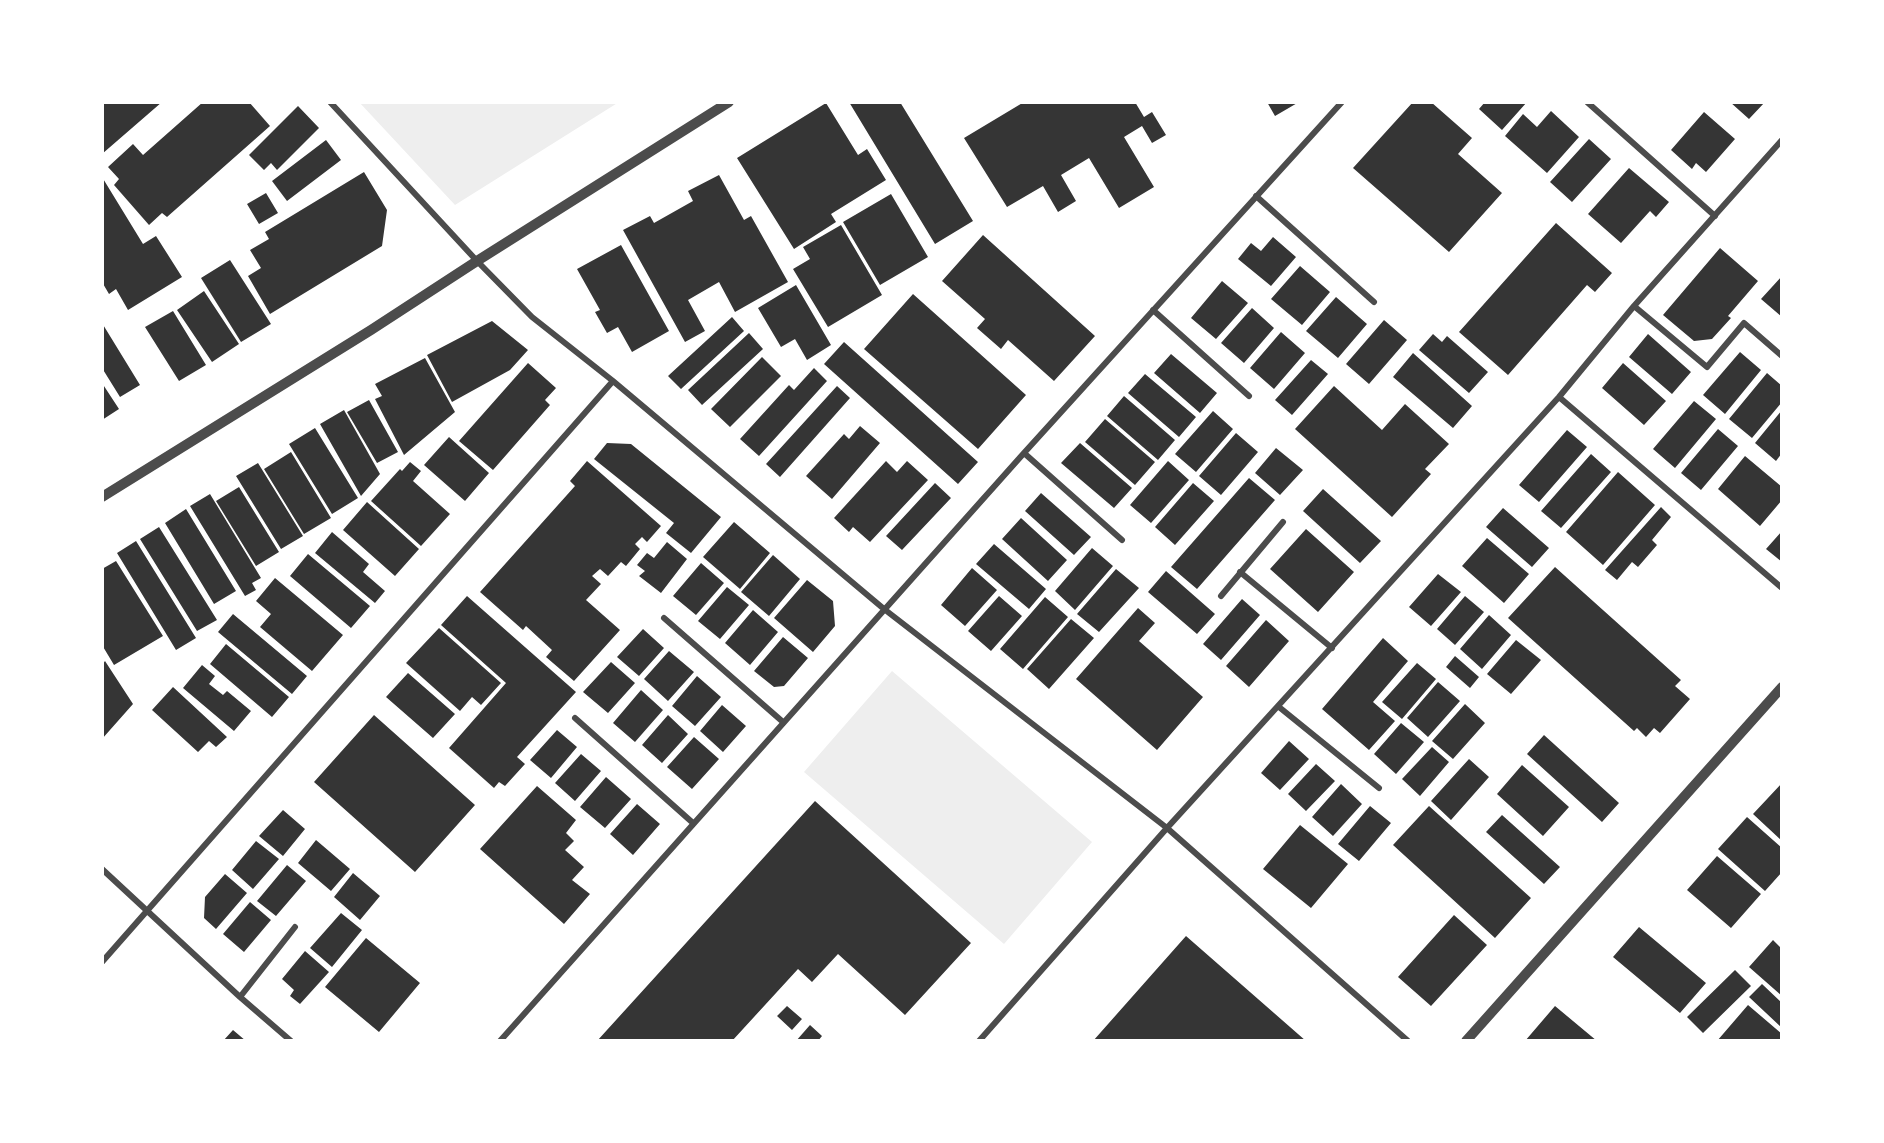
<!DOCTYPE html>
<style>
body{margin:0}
#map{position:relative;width:1884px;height:1143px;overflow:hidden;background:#fff;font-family:Manrope,sans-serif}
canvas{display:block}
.frame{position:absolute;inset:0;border:104px solid #fff;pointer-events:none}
</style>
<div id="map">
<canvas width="1884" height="1143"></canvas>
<div class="frame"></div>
</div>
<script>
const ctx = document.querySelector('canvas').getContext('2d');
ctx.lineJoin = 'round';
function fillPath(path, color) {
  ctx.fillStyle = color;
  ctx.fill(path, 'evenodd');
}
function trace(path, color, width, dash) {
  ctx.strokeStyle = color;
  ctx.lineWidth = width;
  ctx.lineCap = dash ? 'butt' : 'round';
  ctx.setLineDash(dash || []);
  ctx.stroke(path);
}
fillPath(new Path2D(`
 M359,102H619L455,205Z
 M892,671L1092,842L1004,944L804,772Z`), '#eee');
fillPath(new Path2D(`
 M102,102H162L102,154Z
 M203,102H249L270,126L167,217L162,213L149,225L114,185L119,179L108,167L133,144L143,155Z
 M849,102H900L973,221L935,244Z
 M1024,102H1135L1144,117L1152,112L1166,135L1152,143L1142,126L1124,137L1154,187L1119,208L1089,158L1061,175L1076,201L1058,212L1043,186L1007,207L964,138Z
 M1267,102H1299L1275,116Z
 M1413,102H1431L1472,138L1458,154L1502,193L1449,252L1353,168Z
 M1485,102H1527L1502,130L1479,109Z
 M1730,102H1765L1749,119Z
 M826,103L858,155L867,149L886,180L831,214L836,222L794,249L737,158Z
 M298,106L319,128L277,170L271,163L264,170L249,155Z
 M1551,111L1579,137L1547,173L1505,136L1523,114L1537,127Z
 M1704,112L1735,139L1706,172L1696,163L1692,169L1671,150Z
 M1589,139L1611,159L1572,202L1550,182Z
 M326,140L341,160L287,201L272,181Z
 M1629,168L1669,202L1656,217L1650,211L1621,243L1588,214Z
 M364,172L387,210L382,246L270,314L248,276L261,268L250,250L269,239L265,232Z
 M719,175L744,220L751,216L788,282L735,312L719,282L688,300L705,331L685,342L623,230L650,216L654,223L693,201L688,191Z
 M102,177L143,244L156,236L182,277L128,310L116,289L109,294L102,282Z
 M266,193L278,213L259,224L247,204Z
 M891,194L928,257L880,285L843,222Z
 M1556,223L1612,273L1595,292L1587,285L1508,375L1459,332Z
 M841,225L882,295L828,327L793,269L810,259L803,247Z
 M983,235L1095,336L1054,381L1008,340L1001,349L977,328L985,319L942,281Z
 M1273,237L1296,257L1271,286L1238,259L1251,243L1261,251Z
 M621,245L669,331L632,352L618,327L607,333L595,312L600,310L577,269Z
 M1720,248L1758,281L1728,316L1731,318L1712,339L1694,341L1663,315Z
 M230,260L271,324L241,342L201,278Z
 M1300,266L1330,292L1302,325L1271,299Z
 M1782,276V317L1761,299Z
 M1222,281L1248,303L1216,339L1191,318Z
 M796,285L831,345L807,360L795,339L781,347L758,308Z
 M204,291L239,344L212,362L177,310Z
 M913,294L1026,395L978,449L864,349Z
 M1336,297L1367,324L1338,358L1306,331Z
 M1252,308L1274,328L1244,363L1221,343Z
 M173,311L206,365L179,381L145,327Z
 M732,317L744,331L681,389L668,376Z
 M1384,320L1407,340L1369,384L1346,364Z
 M492,321L528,350L510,370L452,402L427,355Z
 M102,323L140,385L120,397L102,368Z
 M1281,332L1305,353L1274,389L1250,368Z
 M749,333L763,349L702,405L688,390Z
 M1433,334L1442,342L1447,336L1488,372L1469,393L1419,350Z
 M1648,334L1691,372L1672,394L1629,357Z
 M844,342L978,462L958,484L824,364Z
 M1740,352L1761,370L1725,414L1703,395Z
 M1413,353L1472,406L1453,428L1393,377Z
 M1171,354L1217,393L1200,413L1154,373Z
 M762,357L781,376L730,427L711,409Z
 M425,358L455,412L404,455L375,399L382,396L375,384Z
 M1311,360L1328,374L1292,415L1275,400Z
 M528,363L556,388L545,400L550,405L493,470L459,441Z
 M1623,363L1666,401L1644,425L1602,388Z
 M814,368L827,381L759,456L740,439L789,385L794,390Z
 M1767,373L1782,386V402L1752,438L1729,419Z
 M1145,374L1196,417L1179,437L1128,393Z
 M102,383L119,409L102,420Z
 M837,386L850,398L780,477L766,464Z
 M1334,386L1382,430L1405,404L1449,444L1425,469L1431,474L1392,517L1295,429Z
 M1124,396L1175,440L1158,460L1107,416Z
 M369,400L398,452L377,463L347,412Z
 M1694,401L1716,419L1675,468L1653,449Z
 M344,410L380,474L361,496L320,424Z
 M1782,410V453L1776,461L1755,443Z
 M1213,411L1233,429L1196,472L1175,454Z
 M1105,419L1155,462L1135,485L1085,442Z
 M860,426L880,443L832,499L806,476L844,434L849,439Z
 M315,428L358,498L332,514L289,444Z
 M1718,429L1738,446L1701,490L1681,473Z
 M1567,430L1587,447L1539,502L1519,485Z
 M1236,433L1258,452L1221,495L1199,476Z
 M449,437L489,473L465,501L424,465Z
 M607,443L631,444L721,517L691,553L666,533L674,523L594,459Z
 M1080,443L1132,488L1114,508L1061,463Z
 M1276,448L1303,470L1280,495L1255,473Z
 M291,452L331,518L304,534L264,469Z
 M1591,454L1611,472L1561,528L1541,511Z
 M1745,456L1782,487V500L1760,526L1718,489Z
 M587,461L661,526L647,542L642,537L635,544L640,549L626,566L621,562L608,576L600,569L592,576L601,584L586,600L620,630L574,681L546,657L552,650L526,626L523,630L480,592L575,486L570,481Z
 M886,461L897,472L907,461L928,480L870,542L853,527L849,532L834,518Z
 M1168,461L1189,480L1151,523L1130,505Z
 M410,462L421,471L413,481L450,514L421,546L371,501L400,469L402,471Z
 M258,463L303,536L281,549L236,476Z
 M1618,472L1655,505L1603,565L1566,532Z
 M1249,478L1275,500L1197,589L1171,567Z
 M935,483L951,498L902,550L886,536Z
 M1193,483L1214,501L1175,545L1155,527Z
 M239,487L279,552L256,566L216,501Z
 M1323,489L1381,541L1360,563L1303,511Z
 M1041,493L1091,537L1074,555L1025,511Z
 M210,494L261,578L252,583L256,590L245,596L190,506Z
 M367,502L419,549L395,576L343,530Z
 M1661,507L1671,517L1652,540L1657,545L1638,567L1632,562L1617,580L1605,570Z
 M1503,508L1549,548L1532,567L1486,527Z
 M186,509L236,591L214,604L165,523Z
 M1021,518L1067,560L1048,581L1002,539Z
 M734,522L770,553L740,589L703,557Z
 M159,527L217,620L197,631L140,539Z
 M1306,529L1354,572L1318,612L1270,569Z
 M1782,531V562L1766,549Z
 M332,532L369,564L363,572L385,591L375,603L315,553Z
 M1487,538L1529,574L1504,603L1462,566Z
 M136,541L196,638L176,650L117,553Z
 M667,542L687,559L661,593L639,576L645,571L637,565L647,553L654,558Z
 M994,544L1046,589L1029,609L976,564Z
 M1092,548L1113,566L1075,610L1055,591Z
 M308,554L370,606L351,628L290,576Z
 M773,555L800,579L769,616L741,592Z
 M116,561L163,636L114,665L102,645V569Z
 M701,563L724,583L696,615L673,596Z
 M1555,567L1681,680L1675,686L1690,699L1660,733L1654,728L1646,737L1637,728L1634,731L1508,618Z
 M972,568L997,590L965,626L941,605Z
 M1116,569L1139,588L1099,632L1077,614Z
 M1166,571L1215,614L1197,634L1148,592Z
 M1438,574L1461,592L1431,626L1409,607Z
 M275,578L343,635L312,671L260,627L271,614L256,601Z
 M807,580L833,601L835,626L813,652L774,618Z
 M727,587L749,605L720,639L698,621Z
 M467,596L576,692L517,757L525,764L505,786L499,782L494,788L449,748L506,683L441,625Z
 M999,596L1022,616L991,651L968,631Z
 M1465,596L1484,612L1455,645L1437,629Z
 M1045,597L1068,617L1023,669L1000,649Z
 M1242,599L1260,615L1221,660L1203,644Z
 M1138,608L1155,623L1139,641L1203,697L1157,750L1076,679Z
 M753,610L778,632L750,665L725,643Z
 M233,614L307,676L292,694L218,632Z
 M1489,615L1511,635L1482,669L1460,649Z
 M1071,619L1094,638L1049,689L1027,669Z
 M1266,620L1289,641L1249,687L1226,666Z
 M439,628L501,683L481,705L472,697L460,711L406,663Z
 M643,629L664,648L639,676L617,657Z
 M783,637L808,658L784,686L774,687L754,671Z
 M1383,638L1408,661L1373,702L1395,721L1369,750L1322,709Z
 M1516,640L1541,660L1511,694L1487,674Z
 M226,644L289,697L272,717L210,664Z
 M669,651L694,672L668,701L644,679Z
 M1455,656L1479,677L1470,688L1446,667Z
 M105,661L133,704L102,739V665Z
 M611,662L635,683L608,713L583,692Z
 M1417,663L1436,679L1402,719L1382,702Z
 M202,665L215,676L209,684L223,695L227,691L251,711L234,731L183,688Z
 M408,673L455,714L433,738L386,697Z
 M697,676L721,697L695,726L672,706Z
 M1438,682L1460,701L1428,737L1407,718Z
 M173,687L227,737L216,747L209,741L198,752L152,710Z
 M641,690L663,710L635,742L613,723Z
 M1465,704L1485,723L1453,759L1432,741Z
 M722,705L746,726L723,752L700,731Z
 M374,715L475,805L415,872L314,782Z
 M668,715L688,734L662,763L642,745Z
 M1401,723L1424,742L1396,774L1374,754Z
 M557,730L577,747L551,778L530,760Z
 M1544,735L1619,803L1602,822L1527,754Z
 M694,737L719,759L692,789L667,767Z
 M1289,741L1309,759L1280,790L1261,773Z
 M1432,747L1449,762L1420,796L1402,779Z
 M581,754L601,771L575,801L555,783Z
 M1469,759L1489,777L1451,820L1431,801Z
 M1316,764L1335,781L1306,811L1288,794Z
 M1522,765L1569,807L1543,836L1497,794Z
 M606,777L631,799L605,828L580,807Z
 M1782,783V841L1753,814Z
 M1341,784L1362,804L1333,836L1312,817Z
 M537,786L576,820L566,833L574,841L565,850L584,867L572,880L590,894L564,924L480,849Z
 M815,801L971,943L905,1015L838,954L812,982L798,969L732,1041H597Z
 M637,804L660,824L633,855L610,834Z
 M1370,806L1391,823L1359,861L1338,844Z
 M1429,806L1531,898L1495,938L1393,845Z
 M283,810L305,829L283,856L259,836Z
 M1502,815L1560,867L1544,884L1486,832Z
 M1747,817L1782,848V872L1765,891L1718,849Z
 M1300,825L1348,864L1311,908L1263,869Z
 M316,840L350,869L331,891L298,863Z
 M256,841L279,859L253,889L232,870Z
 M1717,856L1761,894L1731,928L1687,890Z
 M287,865L306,881L276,916L257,901Z
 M353,873L380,896L360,920L334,897Z
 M225,874L247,893L216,929L204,918L205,897Z
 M250,902L271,920L244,952L223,934Z
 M341,913L362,930L332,967L310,948Z
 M1454,915L1487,945L1431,1006L1398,977Z
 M1639,927L1706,983L1680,1013L1613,957Z
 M1186,936L1306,1041H1093Z
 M366,938L420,983L379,1032L325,987Z
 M1773,940L1782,949V996L1749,967Z
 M305,951L329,972L300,1004L290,996L294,990L282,979Z
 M1735,970L1751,986L1703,1033L1687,1017Z
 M1762,984L1782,1003V1028L1749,997Z
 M1748,1005L1782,1034V1041H1717Z
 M787,1006L802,1019L792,1030L777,1016Z
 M1555,1006L1597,1041H1525Z
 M810,1025L822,1036L818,1041H796Z
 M233,1030L246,1041H223Z`), '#353535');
trace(new Path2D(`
 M330,102L477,261L532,317L613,381L884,609L1167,828L1408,1041
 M1587,102L1715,216
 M1256,196L1374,302
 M1634,306L1707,367L1744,323L1782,356
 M1153,310L1249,396
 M1559,397L1782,588
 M1024,453L1122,540
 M1240,572L1332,648
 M1221,596L1283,522
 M664,618L783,722
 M1279,707L1379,788
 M575,718L693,823
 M102,869L240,997L291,1041
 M102,962L613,381
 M240,997L295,927
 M500,1041L1024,453L1342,102
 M979,1041L1167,828L1559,397L1634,306L1782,140`), '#4c4c4c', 6);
trace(new Path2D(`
 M102,497L371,330L477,261L729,102
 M1466,1041L1782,687`), '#4c4c4c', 10);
</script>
